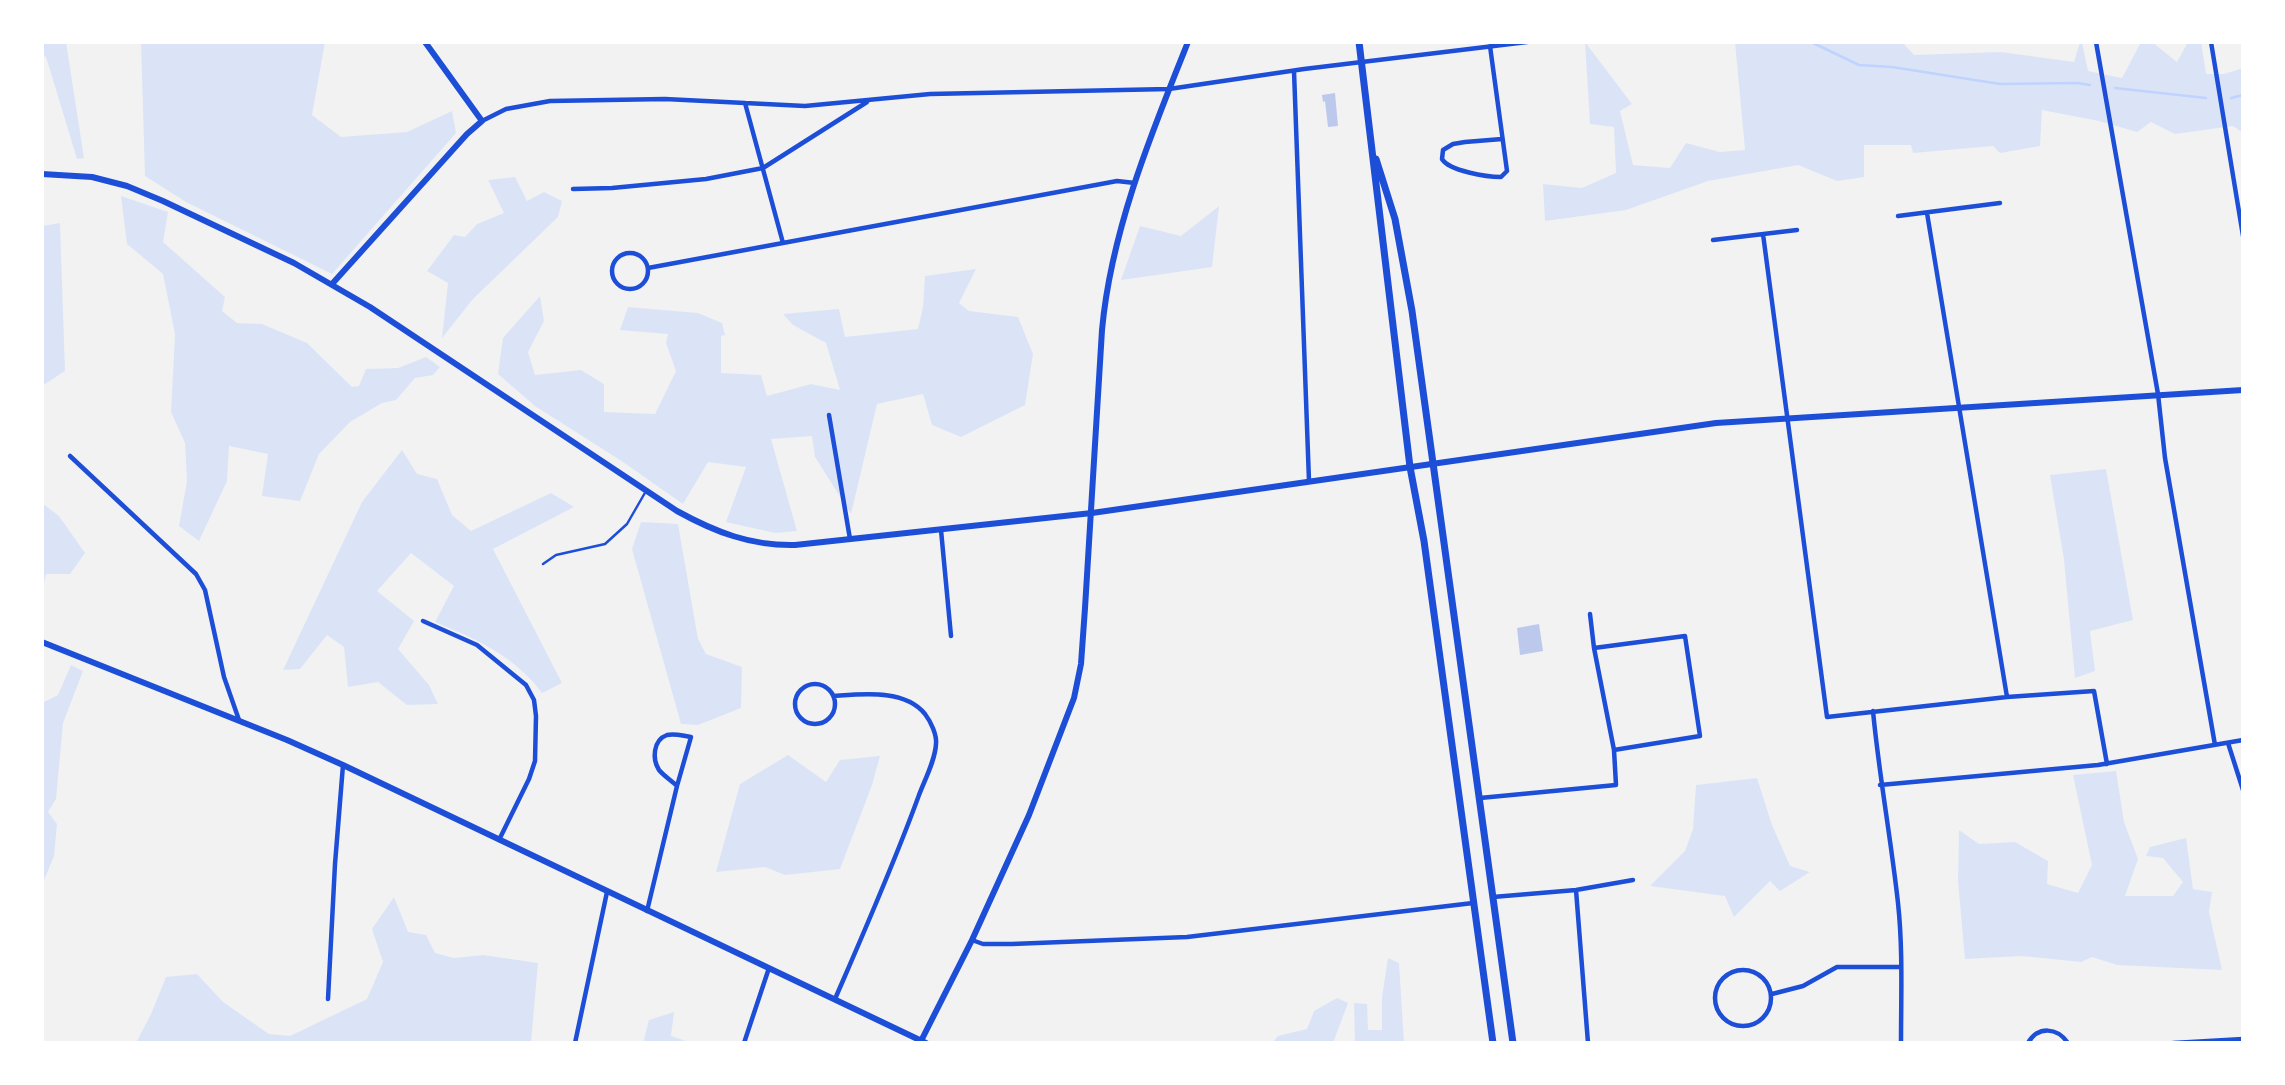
<!DOCTYPE html>
<style>
body{margin:0}
#map{position:relative;width:2285px;height:1085px;overflow:hidden;background:#f2f2f2;font-family:"Asap Condensed",sans-serif}
canvas{display:block}
.frame{position:absolute;inset:0;border:44px solid #fff;pointer-events:none}
</style>
<div id="map">
<canvas width="2285" height="1085"></canvas>
<div class="frame"></div>
</div>
<script>
const ctx = document.querySelector('canvas').getContext('2d');
ctx.lineJoin = 'round';
function fillPath(path, color) {
  ctx.fillStyle = color;
  ctx.fill(path, 'evenodd');
}
function trace(path, color, width, dash) {
  ctx.strokeStyle = color;
  ctx.lineWidth = width;
  ctx.lineCap = dash ? 'butt' : 'round';
  ctx.setLineDash(dash || []);
  ctx.stroke(path);
}
fillPath(new Path2D(`
 M42,42H66L84,158L77,159L46,57L42,55Z
 M141,42H325L312,115L341,137L407,132L452,111L456,133L332,274L186,202L145,176Z
 M1585,42L1632,104L1620,111L1633,165L1670,168L1686,143L1720,152L1745,150L1735,42H1902L1914,55L2001,52L2074,62L2080,42H2082L2088,71L2122,78L2141,42H2152L2177,62L2188,42H2201L2206,74H2224L2243,68V133L2233,126L2175,134L2151,122L2137,132L2099,121L2042,110L2040,146L2000,153L1993,146L1913,153L1911,145H1864V177L1837,181L1798,165L1708,181L1626,210L1545,221L1543,184L1582,188L1616,173L1614,127L1590,124Z
 M515,177L527,201L544,192L562,201L558,217L473,299L442,338L448,283L427,271L454,235L465,237L477,224L504,213L488,180Z
 M121,196L168,212L163,242L225,297L222,311L237,323L262,324L307,343L352,387L359,386L366,369L398,368L426,357L440,367L433,375L415,378L396,400L382,403L350,422L319,454L300,501L262,496L268,454L229,446L227,481L199,541L179,526L187,481L185,443L171,412L175,334L163,274L127,244Z
 M1219,206L1212,267L1121,280L1140,226L1181,236Z
 M60,223L65,371L42,386V226Z
 M976,269L959,303L969,311L1018,317L1033,354L1025,405L961,437L932,425L923,394L877,404L851,514L815,457L812,436L771,439L797,531L775,533L726,522L746,467L708,462L683,504L623,462L535,406L498,374L503,338L540,296L544,321L528,352L535,375L581,370L604,384V412L655,414L676,371L666,343L668,334L620,330L628,307L698,313L722,323L725,335L721,336V373L761,375L767,396L811,384L840,390L826,343L793,325L783,314L839,309L845,337L918,329L923,307L925,276Z
 M402,450L417,474L437,479L452,515L471,531L551,493L574,507L493,549L562,683L542,693C515,656 476,639 435,622L454,586L411,553L377,591L414,621L398,649L429,685L438,704L407,705L378,682L348,687L344,647L327,635L300,669L283,670L362,502Z
 M2106,469L2133,620L2090,631L2095,671L2075,678L2064,560L2050,475Z
 M42,503L59,516L85,553L70,574H46L42,593Z
 M641,522L678,524L698,639L706,654L742,667L741,708L698,725L681,724L632,549Z
 M71,665L83,671L63,723L56,799L48,812L57,824L54,856L42,885V703L58,695Z
 M788,755L826,782L840,760L880,756L872,785L840,869L785,875L765,867L716,872L740,784Z
 M2116,771L2124,822L2138,859L2125,896H2173L2183,882L2163,858L2146,856L2150,847L2186,838L2193,889L2212,892L2209,912L2222,970L2117,965L2092,957L2081,962L2022,956L1965,959L1958,881L1959,830L1979,844L2015,842L2048,861L2047,884L2078,893L2092,865L2073,775Z
 M1757,778L1772,825L1790,866L1810,872L1780,891L1770,881L1734,917L1725,896L1650,886L1685,851L1693,829L1696,785Z
 M394,897L408,932L426,935L435,953L454,958L483,955L538,963L531,1043H136L151,1014L166,977L197,974L223,1002L269,1034L290,1036L367,999L383,962L372,929Z
 M1388,958L1399,963L1404,1043H1355L1354,1003L1367,1004L1368,1030H1382V997Z
 M1337,998L1348,1003L1333,1043H1272L1278,1036L1307,1029L1314,1011Z
 M674,1012L671,1036L692,1043H643L649,1020Z`), '#dbe4f7');
trace(new Path2D(`
 M1811,42L1859,65L1892,67L2000,84L2077,83L2090,85
 M2115,88L2206,98
 M2231,98L2243,95`), '#bfd3fe', 2.5);
fillPath(new Path2D(`
 M1335,93L1338,126L1328,127L1325,101L1323,102L1322,95Z
 M1539,624L1543,651L1520,655L1517,628Z`), '#bdc9ec');
trace(new Path2D(`
 M543,564L556,555L605,544L627,524L646,491`), '#1d4ed8', 2.5);
trace(new Path2D(`
 M2096,42L2158,394L2165,458L2215,745
 M2211,42L2243,236
 M1490,46L1507,171L1501,177C1487,177 1449,171 1442,159L1443,150L1453,144L1465,142L1502,139
 M1294,71L1309,481
 M745,103L783,243
 M482,121L506,109L550,101L665,99L805,106L930,94L1169,89L1304,69L1527,42
 M573,189L612,188L706,179L763,168L867,102
 M1927,213L2007,697
 M1898,216L2000,203
 M1763,234L1827,717L2007,697L2094,691L2107,764
 M1713,240L1797,230
 M612 271a18 18 0 1 1 36 0a18 18 0 1 1-36 0Z
 M648,268L1101,184L1117,181L1135,183
 M829,415L850,539
 M70,456L196,574L205,590L224,677L239,720
 M941,530L951,636
 M1590,614L1594,648
 M423,621L477,645L526,685L534,700L536,716L535,761L529,779L499,840
 M795 704a20 20 0 1 1 40 0a20 20 0 1 1-40 0Z
 M834,696C863,694 905,689 925,714C931,722 937,735 936,744C935,761 925,779 919,795C894,864 864,932 835,999
 M1873,711C1879,775 1891,839 1898,903C1903,949 1901,997 1901,1043
 M2228,743L2243,790
 M1880,785L2098,765L2243,740
 M1480,798L1616,785L1614,750L1594,648L1685,636L1700,736L1614,750
 M1576,890L1588,1043
 M1493,897L1576,890L1633,880
 M647,911L677,786C672,781 664,776 659,770C652,759 653,740 667,735C675,733 683,736 691,737L677,786
 M972,940L983,944H1012L1187,937L1473,903
 M1715 998a28 28 0 1 1 56 0a28 28 0 1 1-56 0Z
 M1772,994L1803,986L1837,967H1901
 M328,999L335,864L343,765
 M575,1043L607,892
 M744,1043L769,968
 M2028,1043C2038,1026 2057,1027 2068,1043
 M2173,1043L2243,1039`), '#1d4ed8', 4.5);
trace(new Path2D(`
 M42,174L92,177L127,186L163,201L294,263L370,307L677,511C715,532 751,546 795,545L1092,513
 M332,284L467,134L482,121L425,42
 M42,642L287,740L343,765L926,1043`), '#1d4ed8', 6);
trace(new Path2D(`
 M1092,513L1716,423L2243,390
 M920,1043L972,940L1029,815L1074,698L1081,664L1085,608L1102,330C1111,231 1151,134 1188,42`), '#1d4ed8', 6);
trace(new Path2D(`
 M1359,42L1410,467L1424,541L1493,1043
 M1376,159L1395,219L1412,311L1513,1043`), '#1d4ed8', 7);
</script>
